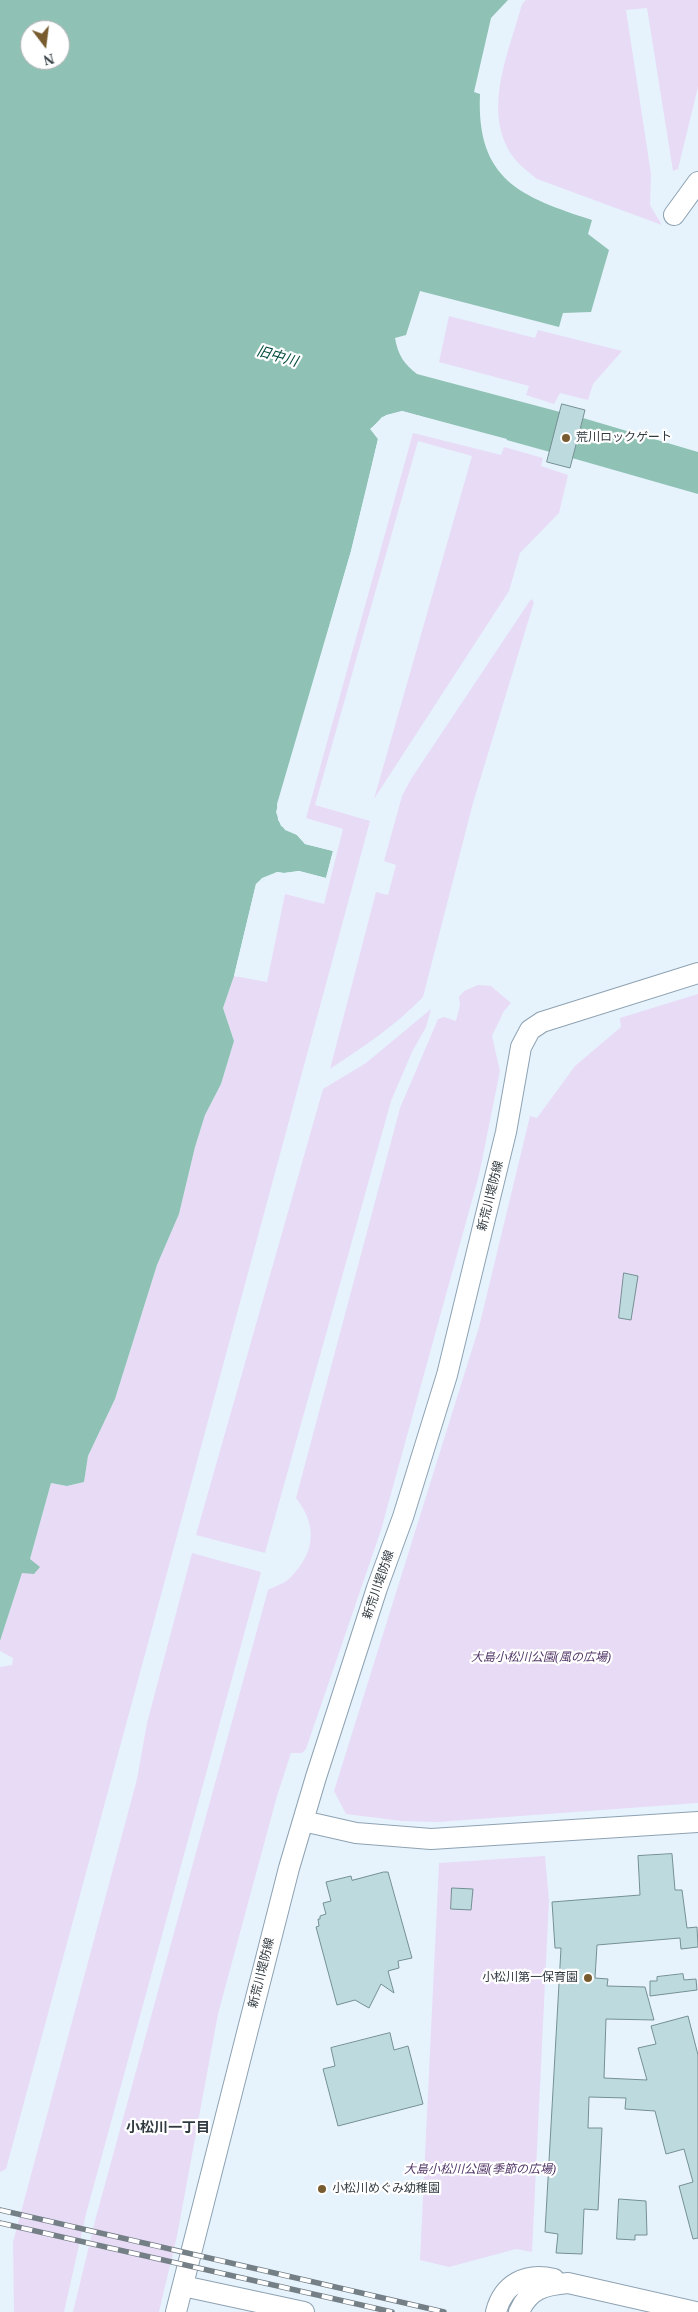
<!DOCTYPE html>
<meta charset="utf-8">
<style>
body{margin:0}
#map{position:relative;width:698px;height:2312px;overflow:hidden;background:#e6f3fd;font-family:"Times New Roman",serif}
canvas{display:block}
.north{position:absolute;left:20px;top:20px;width:50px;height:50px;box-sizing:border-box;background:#fff;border:1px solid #adb0b3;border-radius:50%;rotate:165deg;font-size:14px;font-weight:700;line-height:20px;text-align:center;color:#313a40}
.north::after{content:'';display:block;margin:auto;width:18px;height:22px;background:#785c2f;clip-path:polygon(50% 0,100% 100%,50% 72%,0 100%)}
</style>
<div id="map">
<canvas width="698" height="2312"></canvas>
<div class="north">N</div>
</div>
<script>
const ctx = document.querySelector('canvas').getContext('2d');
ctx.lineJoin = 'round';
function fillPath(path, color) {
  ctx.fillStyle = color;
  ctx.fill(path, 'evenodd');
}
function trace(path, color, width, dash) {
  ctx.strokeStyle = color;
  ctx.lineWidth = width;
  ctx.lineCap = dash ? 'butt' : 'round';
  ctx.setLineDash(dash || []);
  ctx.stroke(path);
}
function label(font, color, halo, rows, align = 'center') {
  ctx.font = font + ' "Times New Roman","Noto Sans JP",serif';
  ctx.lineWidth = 4.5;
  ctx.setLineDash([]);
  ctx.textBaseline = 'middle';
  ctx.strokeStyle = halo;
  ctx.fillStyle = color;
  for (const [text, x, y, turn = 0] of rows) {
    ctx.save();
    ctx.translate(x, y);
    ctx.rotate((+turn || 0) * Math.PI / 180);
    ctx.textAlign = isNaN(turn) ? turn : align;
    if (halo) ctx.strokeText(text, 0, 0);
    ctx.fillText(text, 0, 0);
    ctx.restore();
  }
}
fillPath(new Path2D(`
 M526,0H698V87L678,169L673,171L647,8L626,10L651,174L650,205L662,225L537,179C526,170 514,161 508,149C484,104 510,49 522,4Z
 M449,316L535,338L538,330L622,351L593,384L588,400L560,393L554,404L526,395L529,386L439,362Z
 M413,433L501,455L504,447L543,458L541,466L568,475L559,513L520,553L509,591L374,799L472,456L418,441L315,805L370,821L6,2169L0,2172V1667L12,1665L13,1658L0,1651V1641L22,1573L30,1559L51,1483L67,1486L84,1482L88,1456L115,1399L157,1265L179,1214L195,1147L205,1115L221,1084L234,1041L223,1008L234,976L267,982L285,894L324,904L343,829L306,818Z
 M531,599L534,602L473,803L423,997C395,1026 363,1047 330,1069L376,892L388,895L396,865L384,861L402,796L411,779Z
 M478,985L491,986L511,1003L504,1011L492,1036L500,1071L479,1175L381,1530L306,1749L302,1753H291L277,1796L218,2014L177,2236L159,2312H73L96,2217L268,1590C275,1586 286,1583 291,1577C316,1551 317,1525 296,1498L400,1108L438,1019L444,1017L456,1021L460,1005L459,997L464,991Z
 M698,994V1803L438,1822L402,1821L346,1814L334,1791L479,1327L530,1116L537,1118L575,1066L621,1027L620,1018Z
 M431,1009L426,1027L412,1052L391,1101L265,1553L196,1535L323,1089L366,1063Z
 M192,1553L261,1572L86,2214L64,2312H14L13,2242L137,1779L147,1723Z
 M545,1856L549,1900L532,2252L516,2249L449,2267L420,2260L439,1863Z`), '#e8dbf6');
fillPath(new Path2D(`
 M0,0H508L491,18L474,92L480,94C476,180 521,197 592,220L588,234L609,250L591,312L563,313L559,327L420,291L406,335L395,338C398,355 404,364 417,374L560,412L550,452L402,411L382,417L371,429L378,439L351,551L276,812L281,826L297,835L305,844L333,851L326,878L299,871L284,873L277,872L256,884L234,976L223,1008L234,1041L221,1084L205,1115L195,1147L179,1214L157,1265L115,1399L88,1456L84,1482L67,1486L51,1483L30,1559L40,1567L34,1574L22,1573L0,1641ZM30,30H60V60H30Z
 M583,418L698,452V494L572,458Z`), '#8fc2b4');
fillPath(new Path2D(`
 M402,411L507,439L506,441L402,413L387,417L373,429L380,439L371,479L353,551L279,812L283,824L298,833L306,842L335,850L329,879L326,881L299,873L277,875L263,880L258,885L237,977L234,976L256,884L262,878L277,872L284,873L299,871L326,878L333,851L305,844L297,835L285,830L278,820L277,804L351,551L369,478L378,439L370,429L386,415Z`), '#e6f3fd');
const building = new Path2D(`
 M562,404L585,410L570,468L547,462Z
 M624,1273L638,1276L631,1320L619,1318Z
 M672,1854L675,1890H682L687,1928L697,1927L698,1947L681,1949L680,1938L597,1945L595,1978L608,1979L607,1986L645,1987L654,2020L606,2019L604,2078L647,2080L638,2048L656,2044L651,2026L688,2016L698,2055V2238L693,2239L679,2186L693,2182L684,2149L666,2154L655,2111L625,2109L626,2098L589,2097L588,2128H602L598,2210L584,2209L582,2254L556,2253L558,2234L545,2232L561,1948H555L552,1902L640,1895L638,1856Z
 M384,1872H388L412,1958L398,1961L399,1968L388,1971L394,1993L381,1984L369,2008L355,2000L337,2005L316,1927L319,1926L318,1919H320V1916L326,1914L323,1903L331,1901L326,1882L351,1876L352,1880Z
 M452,1888L473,1889L471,1910L451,1909Z
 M683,1974L684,1980L696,1979L697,1990L650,1996V1981H657V1977Z
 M390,2033L394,2050L408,2046L423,2104L338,2126L323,2069L335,2066L331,2048Z
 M619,2199L646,2201L647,2235H635V2240L617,2239Z`);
fillPath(building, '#bddadf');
trace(building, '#749094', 1);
const minor = new Path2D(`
 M674,215L698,182
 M303,1821L356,1833L431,1839L698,1822
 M183,2286L304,2312
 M176,2312L289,1868L316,1777L377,1588L403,1517L447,1375L506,1132L521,1047L530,1030L542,1022L698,973
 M496,2312C503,2284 526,2272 554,2279
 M519,2312C529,2289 544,2285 568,2283L696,2312`);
trace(minor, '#8ea2b2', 22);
trace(minor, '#fff', 20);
const rail = new Path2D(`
 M0,2210L444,2312
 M0,2223L392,2312`);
trace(rail, '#747f86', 5.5);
trace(rail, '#fff', 4, [11]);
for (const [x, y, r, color] of [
 [566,438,5,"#785c2f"],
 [588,1978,5,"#785c2f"],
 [322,2189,5,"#785c2f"]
]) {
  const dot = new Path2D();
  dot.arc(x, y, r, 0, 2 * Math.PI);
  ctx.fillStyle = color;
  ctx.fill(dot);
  trace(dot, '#fff', 2);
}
label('12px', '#313a40', '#fff', [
 ["荒川ロックゲート",576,438],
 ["小松川第一保育園",578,1978,"right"],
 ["小松川めぐみ幼稚園",332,2189]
], 'left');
label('12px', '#313a40', '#fff', [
 ["新荒川堤防線",491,1196,-76],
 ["新荒川堤防線",379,1585,-71],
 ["新荒川堤防線",262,1973,-76]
]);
label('italic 12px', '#503566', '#fff', [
 ["大島小松川公園(風の広場)",541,1658],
 ["大島小松川公園(季節の広場)",480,2170]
]);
label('italic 14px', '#004a3d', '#fff', [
 ["旧中川",277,357,16]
]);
label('bold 14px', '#313a40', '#fff', [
 ["小松川一丁目",168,2128]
]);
</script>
